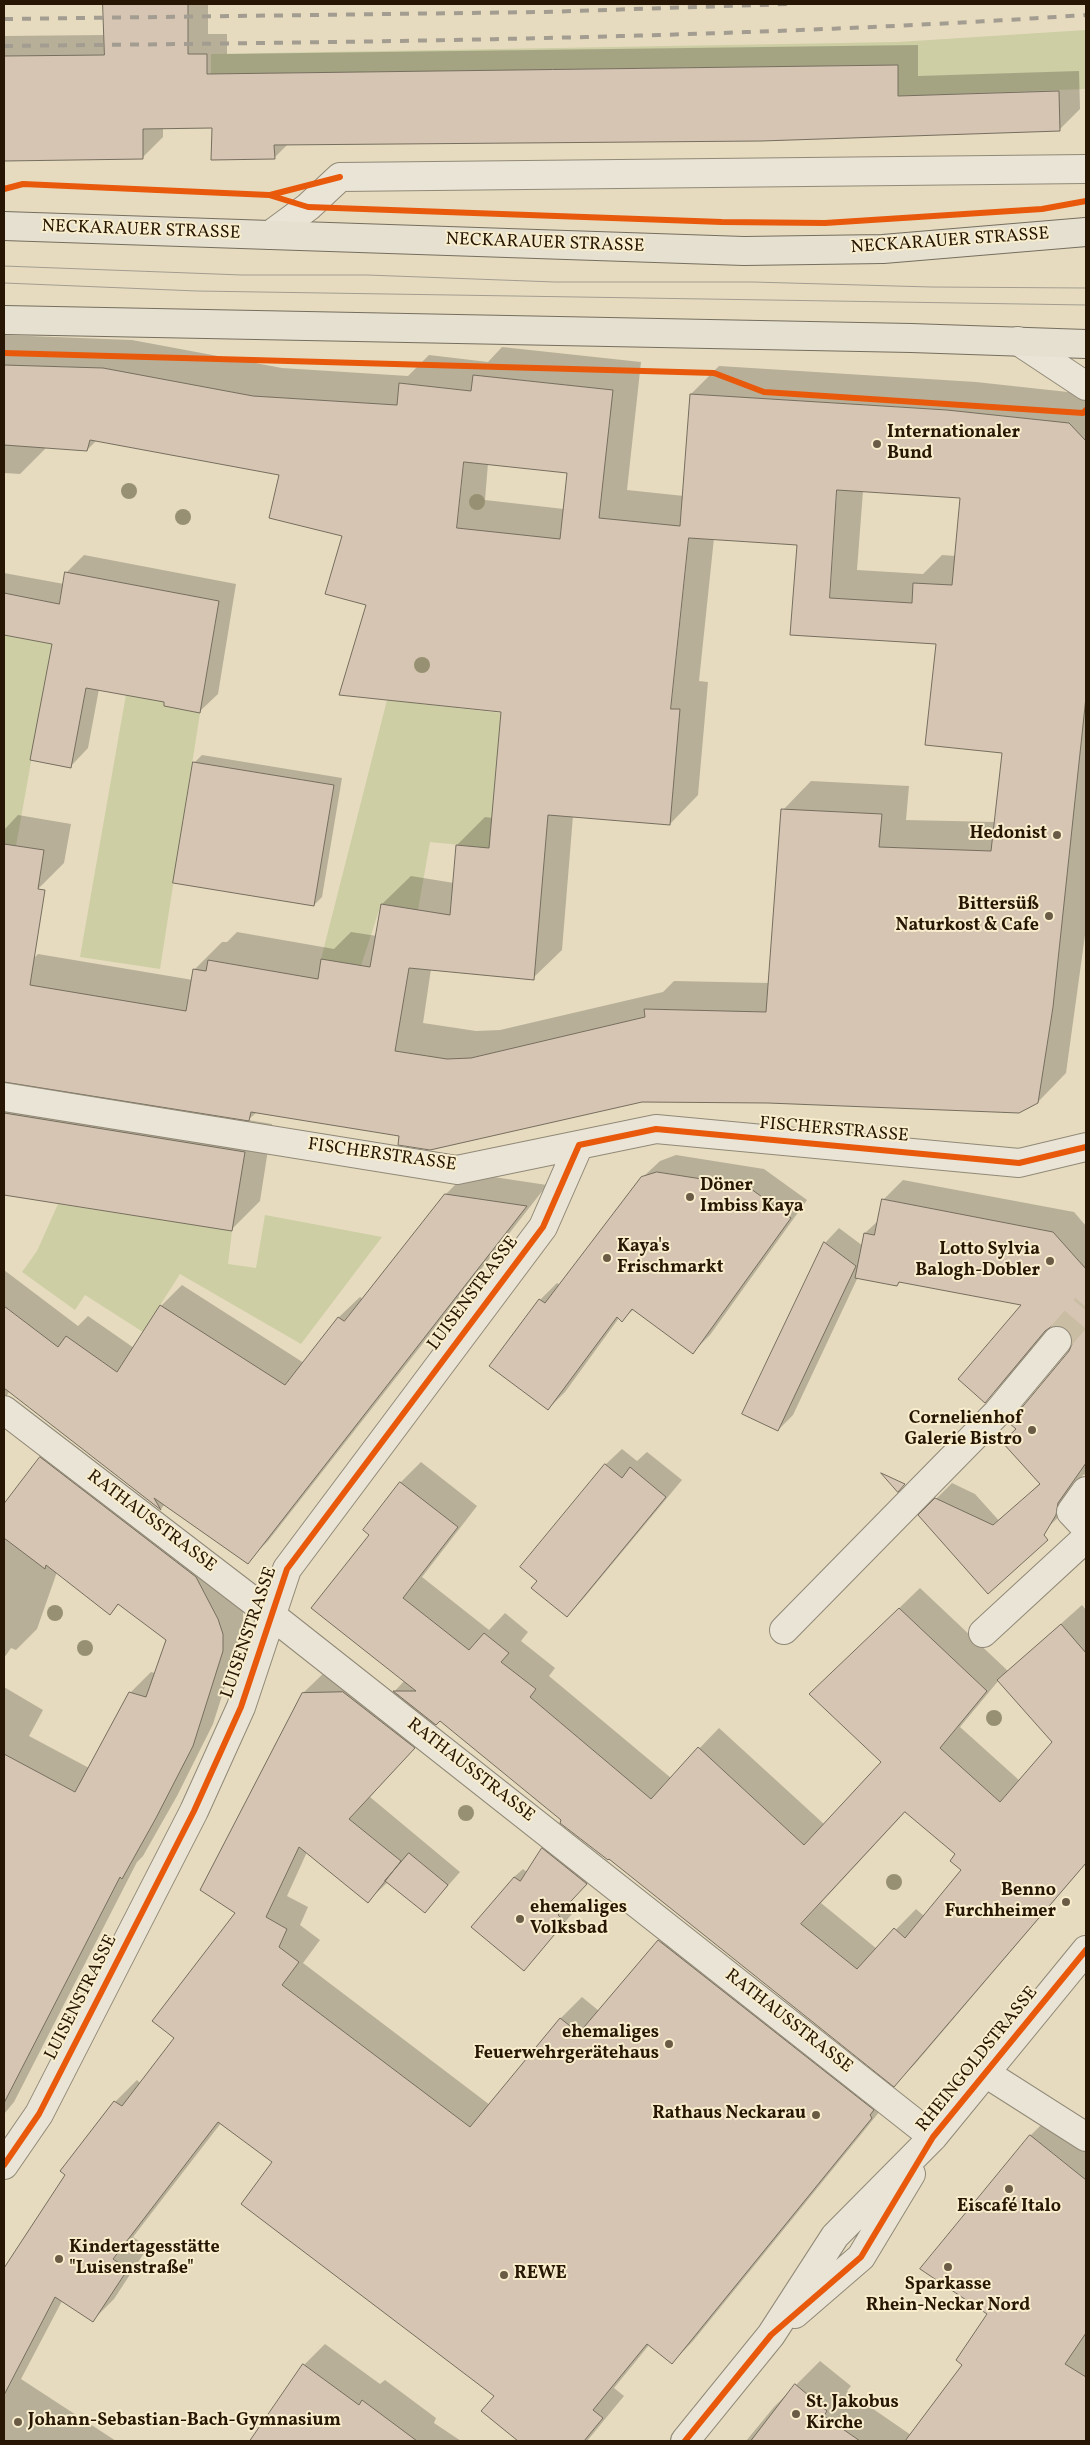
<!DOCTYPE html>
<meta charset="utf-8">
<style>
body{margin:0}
#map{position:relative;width:1090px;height:2445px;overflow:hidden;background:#e6dbbf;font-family:Vollkorn,serif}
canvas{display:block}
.frame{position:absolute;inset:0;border:5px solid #261603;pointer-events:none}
</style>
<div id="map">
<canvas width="1090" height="2445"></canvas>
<div class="frame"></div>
</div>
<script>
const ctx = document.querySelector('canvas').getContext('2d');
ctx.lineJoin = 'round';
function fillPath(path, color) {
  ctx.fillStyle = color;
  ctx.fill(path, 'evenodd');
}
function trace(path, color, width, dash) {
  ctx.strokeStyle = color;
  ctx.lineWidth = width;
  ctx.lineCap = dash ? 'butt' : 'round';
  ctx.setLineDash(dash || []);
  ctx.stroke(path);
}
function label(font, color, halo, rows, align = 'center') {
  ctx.font = font + ' Vollkorn,serif';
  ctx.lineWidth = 4;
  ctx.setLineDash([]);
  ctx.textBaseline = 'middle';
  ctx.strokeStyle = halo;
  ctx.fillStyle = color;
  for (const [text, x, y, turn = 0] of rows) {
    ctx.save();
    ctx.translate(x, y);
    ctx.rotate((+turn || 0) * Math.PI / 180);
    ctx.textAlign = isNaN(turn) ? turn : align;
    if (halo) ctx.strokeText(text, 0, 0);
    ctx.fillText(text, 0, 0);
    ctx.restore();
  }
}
fillPath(new Path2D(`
 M1086,30V89L898,96L897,65L211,74V54L898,42Z
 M138,626L212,640L205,683L169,676L164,705L200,713L160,969L80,957Z
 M4,635L52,644L16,846L4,844Z
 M387,700L501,713L489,848L430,842L418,910L381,904L361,966L321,959Z
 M58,1204L232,1231L228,1264L256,1268L265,1215L382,1237L301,1344L180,1274L143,1332L85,1295L75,1310L22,1272L37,1251Z`), '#cdcea4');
fillPath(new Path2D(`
 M104,4H208V34H227V54L918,45V76L1079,71L1080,109L1059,130L288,144L274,158L213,127L163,128V137L142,158L4,159V36L105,35Z
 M4,335L132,340L282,368L408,376L429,355L488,362L502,347L641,362L627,490L684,496L691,394L719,366L976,382L1086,394V928L1066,1073L1038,1102L642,1101L401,1135L257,1112L248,1120L272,1124L260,1201L232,1229L4,1193V1016L10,982L38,954L193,980L194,970L222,942H227L237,932L334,949L351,932L377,936L382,904L411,876L454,883L457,845L485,817L493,818L502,711L367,604L343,535L281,474L97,440L87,450L47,447L20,474L4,473ZM488,463L568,472L564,509L485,500ZM863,491L961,497L956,556L942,555L923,574L857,570ZM714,538L798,543L791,634L938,643L1004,751L995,822L906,820L909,786L811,781L783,810L770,983L674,981L663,992L500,1030L476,1031L423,1023L431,969L533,978L562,950L573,816L670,824L698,795L708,682L699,681Z
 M84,555L236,584L218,694L200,711L166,701L99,689L88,748L71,766L53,643L4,634V573L64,584L66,573Z
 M202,755L342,778L322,897L314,905L194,763Z
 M18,815L71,824L64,863L37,890L21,886L4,903V830Z
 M676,1155L764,1169L807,1200L710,1335L693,1352L634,1309L622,1320L619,1318L565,1392L548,1409L540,1300L557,1283L560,1285L642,1178L660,1161Z
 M467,1173L547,1185L268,1541L247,1562L165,1504L161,1509L10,1390L4,1401V1270L78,1326L88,1316L134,1348L161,1306L182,1285L304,1363L339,1317L360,1297L363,1299L446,1194Z
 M903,1180L1074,1212L1086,1226V1474L1083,1475L1078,1482L1066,1510L1045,1530L1018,1505L1040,1483L1017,1428L1070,1352L1074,1343L1073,1335L1067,1328L1060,1324L1052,1325L1006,1380L985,1401L1023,1304L901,1281L897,1285L858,1277L793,1415L778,1430L825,1243L839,1228L863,1246L865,1233L879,1220L883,1200Z
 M62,1437L239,1598L243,1612V1629L213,1724L177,1796L143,1856L137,1862L14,2102L4,2114V1687L43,1710L29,1736L89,1768L130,1693L151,1672L155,1673L167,1639L120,1603L110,1613L57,1572L37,1629L16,1650L11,1648L4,1658V1506L41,1458Z
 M622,1449L637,1461L647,1452L682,1480L583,1599L567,1616L539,1581L605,1465Z
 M421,1462L477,1506L422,1577L489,1630L505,1613L528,1632L521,1641L555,1668L549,1676L671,1778L719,1728L825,1825L883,1762L831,1674L920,1588L1008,1671L1082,1605L1086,1610V1863L915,2064L892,2087L894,2088L890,2093L893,2095L693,2341L672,2363L649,2345L614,2388L624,2396L587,2441H519L483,2411L496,2396L273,2162L221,2123L133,2237L148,2247L114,2299L92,2321L62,2301L21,2379L116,2441H4V2272L67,2175L62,2171L115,2102L137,2080L141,2084L176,2038L237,1912L303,1693L325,1672L365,1671L393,1693L405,1680L370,1534L364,1530L401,1482ZM999,1680L1053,1742L1020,1781L960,1727ZM440,1720L893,2084L892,2086L681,1920L599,2011L582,1997L561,2018L490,2105L303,1963L320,1940L300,1925L308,1907L287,1896L307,1852L368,1901L388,1882L425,1912L460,1872L370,1797ZM906,1811L957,1854L963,1870L924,1916L916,1909L877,1949L821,1903Z
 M952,1483L975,1494L1029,1554L920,1515Z
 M551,1841L594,1875L565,1907L572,1914L524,1969L514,1877L523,1869L527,1872Z
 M1055,2111L1086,2136V2441H746L774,2407L820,2361L851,2386L847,2391L911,2435L963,2364L989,2314L922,2269L1031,2135Z
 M325,2344L380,2384L385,2380L436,2418L434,2423L461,2441H274L259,2430L304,2365Z`), '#0003');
const building = new Path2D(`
 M103,4H188V54H207V74L898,65V96L1059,91L1060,131L761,141L274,145L275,159L211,160L212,128L143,129V159L4,161V56L104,55Z
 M4,365L103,368L253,396L397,405L399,383L471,391L473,375L613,390L599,518L680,526L690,394L947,410L1069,423L1086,441V697L1053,1007L1038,1103L1019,1113L768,1103L642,1102L430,1150L398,1145L399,1136L294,1119L251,1112L249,1121L4,1082V844L44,850L38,889L45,890L30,985L186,1011L193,969L206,971L208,960L318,979L321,959L370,967L381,904L450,915L456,845L489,848L501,712L339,695L366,605L325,594L342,536L269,518L279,475L90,440L87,451L4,445ZM464,462L567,473L560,539L457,528ZM837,490L960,498L952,585L913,583L912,603L830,598ZM689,538L797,545L790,635L936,644L925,745L1002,753L991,851L879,847L882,814L781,809L766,1012L644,1009L645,1017L471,1058L447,1059L395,1051L409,968L534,980L548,815L670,825L680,709H671Z
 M65,572L219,601L200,713L164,706V702L86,688L71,768L30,760L52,644L4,635V593L59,604Z
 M193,762L334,785L314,906L173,883Z
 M4,1113L245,1152L232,1231L4,1195Z
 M657,1172L747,1186L791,1218L693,1354L632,1309L622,1322L617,1317L548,1410L489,1366L539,1299L545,1303L641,1177Z
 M445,1194L527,1206L248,1564L154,1498L161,1510L4,1388V1306L58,1347L66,1336L117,1372L160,1305L285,1385L338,1317L344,1321Z
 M882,1199L1053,1232L1086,1269V1463L1058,1503L1056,1515L1044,1535L1048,1540L988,1594L918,1515L935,1498L993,1525L1040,1484L1002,1442L1016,1429L1009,1423L1069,1351L1072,1344V1336L1067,1329L1060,1326H1052L1045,1331L985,1403L958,1379L1021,1305L899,1282L897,1286L855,1278L864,1233L874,1235Z
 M824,1242L856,1266L778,1431L742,1414Z
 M40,1457L196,1577L218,1619L223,1634V1651L193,1746L156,1818L122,1879L120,1877L4,2103V1754L75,1792L129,1692L146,1697L166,1640L118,1604L110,1615L46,1565L45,1569L4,1538V1504Z
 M605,1464L622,1478L630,1467L666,1497L567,1617L531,1588L537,1581L520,1567Z
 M881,1473L905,1484L898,1492Z
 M400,1482L458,1527L403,1598L469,1650L484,1633L509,1653L501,1662L536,1689L530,1697L651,1799L698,1747L804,1845L881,1762L809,1694L899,1608L987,1691L940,1748L1000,1802L1052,1742L997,1680L1061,1624L1086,1653V1863L894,2087L609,1859L608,1860L560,1823L561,1820L440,1721L436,1725L393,1691H416L311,1608L369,1535L363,1530ZM905,1812L955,1854L950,1861L961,1870L905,1938L894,1928L857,1969L801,1924Z
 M343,1692L415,1748L349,1819L401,1861L368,1903L299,1847L266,1917L287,1929L279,1947L299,1962L282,1985L470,2127L560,2018L579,2033L658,1940L874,2110L870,2115L872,2118L672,2364L647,2344L593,2410L603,2418L584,2441H518L481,2411L494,2396L241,2204L272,2162L218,2122L113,2259L128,2269L93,2322L55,2297L4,2395V2268L65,2175L60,2171L114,2101L122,2106L174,2038L152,2021L235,1913L200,1890L302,1693Z
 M542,1848L587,1884L558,1915L565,1922L524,1971L471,1927L514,1877L520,1881Z
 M409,1853L448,1885L425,1913L385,1881Z
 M1030,2135L1086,2180V2333L1065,2364L1086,2377V2441H905L962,2365L956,2360L987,2314L920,2269Z
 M303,2364L359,2405L362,2400L417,2441H250Z
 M795,2384L827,2411L824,2416L860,2441H751Z`);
fillPath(building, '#d5c5b2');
trace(building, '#766e5e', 1);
trace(new Path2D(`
 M1057,1341L1086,1307`), '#c9bda3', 28, [28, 14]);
const minor = new Path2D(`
 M270,235L308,207L340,177L1086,169
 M1018,341L1086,386
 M4,1097L457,1170L656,1129L1019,1163L1086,1147
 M4,1410L270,1614L933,2137
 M1086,1491L1071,1512L1086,1528
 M784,1630L997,1413L1057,1341
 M983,1633L1086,1538
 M987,2074L1086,2137
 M4,2165L39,2114L194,1811L241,1707L287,1569L543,1227L579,1145
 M795,2314L861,2257L911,2174
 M685,2441L771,2335L835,2236L933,2137L1086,1950`);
const major = new Path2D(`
 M4,226L744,251L883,249L1086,232
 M4,320L911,338L1086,344`);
trace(minor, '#918977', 30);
trace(major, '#766e5e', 30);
trace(minor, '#e9e4d6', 28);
trace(major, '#e5e0d0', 28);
trace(new Path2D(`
 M4,266L242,275H367L555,282H753L931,287L1086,288
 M4,283L197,291L1086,305`), '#a39d91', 1);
trace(new Path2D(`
 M4,19L543,12L789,4
 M4,46C365,42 726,39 1086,15`), '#a39d91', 4, [9, 9]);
trace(new Path2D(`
 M4,189L23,184L269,195L308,207L722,222L825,223L1042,209L1086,201
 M270,195L340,177
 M4,353L714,373L764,392L1083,413L1086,410
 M4,2165L39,2114L194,1811L241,1707L287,1569L543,1227L579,1145L656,1129L1019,1163L1086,1147
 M685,2441L771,2335L861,2257L933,2137L1086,1950`), '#e8590c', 6);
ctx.fillStyle = '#989072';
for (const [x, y] of [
 [129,491],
 [477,502],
 [183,517],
 [422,665],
 [55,1613],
 [85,1648],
 [994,1718],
 [466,1813],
 [894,1882]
]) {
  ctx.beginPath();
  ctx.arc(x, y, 8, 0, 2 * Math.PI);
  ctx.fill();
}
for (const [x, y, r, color] of [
 [877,444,5,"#695b45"],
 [1057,835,5,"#695b45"],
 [1049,916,5,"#695b45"],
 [690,1197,5,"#695b45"],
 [607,1258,5,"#695b45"],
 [1050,1261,5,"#695b45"],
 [1032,1430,5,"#695b45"],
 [1066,1902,5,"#695b45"],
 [520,1919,5,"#695b45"],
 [669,2044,5,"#695b45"],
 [816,2115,5,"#695b45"],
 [1009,2189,5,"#695b45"],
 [59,2259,5,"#695b45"],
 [948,2267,5,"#695b45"],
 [504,2275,5,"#695b45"],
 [796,2414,5,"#695b45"],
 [18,2422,5,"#695b45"]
]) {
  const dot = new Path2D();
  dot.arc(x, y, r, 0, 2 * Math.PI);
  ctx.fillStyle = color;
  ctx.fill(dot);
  trace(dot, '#f8edcc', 2);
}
label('18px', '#261603', '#f8edcc', [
 ["NECKARAUER STRASSE",141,231,2],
 ["NECKARAUER STRASSE",950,242,-4],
 ["NECKARAUER STRASSE",545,244,2],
 ["FISCHERSTRASSE",834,1131,5],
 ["FISCHERSTRASSE",382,1156,8],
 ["LUISENSTRASSE",474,1294,-53],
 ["RATHAUSSTRASSE",151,1522,37],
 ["LUISENSTRASSE",250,1633,-71],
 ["RATHAUSSTRASSE",470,1771,38],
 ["LUISENSTRASSE",82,1998,-63],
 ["RATHAUSSTRASSE",788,2022,38],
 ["RHEINGOLDSTRASSE",978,2060,-51]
]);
label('bold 18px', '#261603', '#f8edcc', [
 ["Internationaler",887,434],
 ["Bund",887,455],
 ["Hedonist",1047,835,"right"],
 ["Bittersüß",1039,906,"right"],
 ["Naturkost & Cafe",1039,927,"right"],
 ["Döner",700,1187],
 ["Imbiss Kaya",700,1208],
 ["Kaya's",617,1248],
 ["Frischmarkt",617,1269],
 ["Lotto Sylvia",1040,1251,"right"],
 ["Balogh-Dobler",1040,1272,"right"],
 ["Cornelienhof",1022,1420,"right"],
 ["Galerie Bistro",1022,1441,"right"],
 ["Benno",1056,1892,"right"],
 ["Furchheimer",1056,1913,"right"],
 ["ehemaliges",530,1909],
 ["Volksbad",530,1930],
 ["ehemaliges",659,2034,"right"],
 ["Feuerwehrgerätehaus",659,2055,"right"],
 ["Rathaus Neckarau",806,2115,"right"],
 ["Eiscafé Italo",1009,2208,"center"],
 ["Kindertagesstätte",69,2249],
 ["\"Luisenstraße\"",69,2270],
 ["REWE",514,2275],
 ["Sparkasse",948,2286,"center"],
 ["Rhein-Neckar Nord",948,2307,"center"],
 ["St. Jakobus",806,2404],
 ["Kirche",806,2425],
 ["Johann-Sebastian-Bach-Gymnasium",28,2422]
], 'left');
</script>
